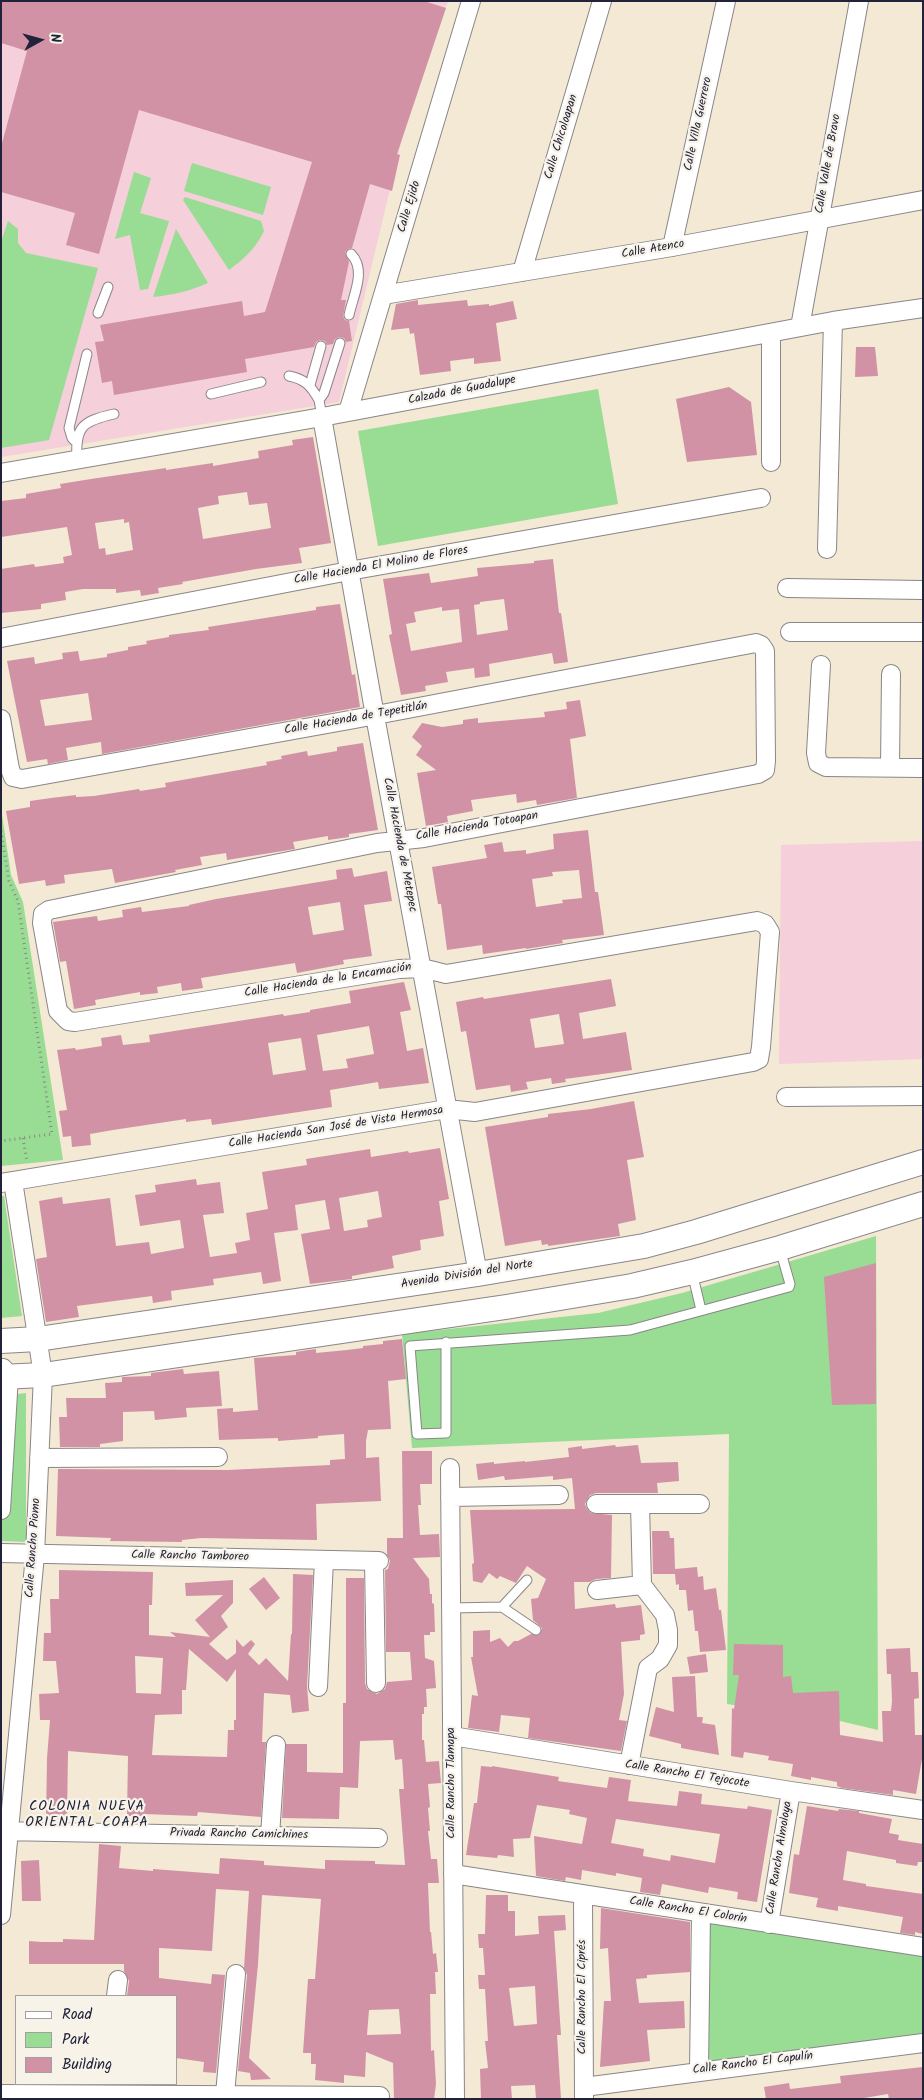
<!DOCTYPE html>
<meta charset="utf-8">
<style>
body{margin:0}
#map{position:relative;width:924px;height:2100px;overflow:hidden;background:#f3e9d4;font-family:Kalam,sans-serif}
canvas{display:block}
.frame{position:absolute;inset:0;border:2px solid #22223b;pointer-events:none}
.legend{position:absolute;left:15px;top:1995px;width:162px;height:90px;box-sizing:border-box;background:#f7f3e8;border:1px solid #a29fa3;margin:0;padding:6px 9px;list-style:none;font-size:15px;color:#22223b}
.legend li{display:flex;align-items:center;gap:10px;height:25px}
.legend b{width:25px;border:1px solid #a29fa3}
.north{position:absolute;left:15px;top:15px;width:50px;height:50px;-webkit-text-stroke:4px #f7f3e8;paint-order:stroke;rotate:83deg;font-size:14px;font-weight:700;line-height:20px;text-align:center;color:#22223b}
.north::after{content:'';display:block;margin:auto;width:18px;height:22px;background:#22223b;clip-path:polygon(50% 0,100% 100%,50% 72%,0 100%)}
</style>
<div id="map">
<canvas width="924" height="2100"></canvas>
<div class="frame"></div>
<ul class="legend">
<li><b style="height:6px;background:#fff"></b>Road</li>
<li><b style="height:14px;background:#99dc93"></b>Park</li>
<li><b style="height:14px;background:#d192a6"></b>Building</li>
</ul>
<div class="north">N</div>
</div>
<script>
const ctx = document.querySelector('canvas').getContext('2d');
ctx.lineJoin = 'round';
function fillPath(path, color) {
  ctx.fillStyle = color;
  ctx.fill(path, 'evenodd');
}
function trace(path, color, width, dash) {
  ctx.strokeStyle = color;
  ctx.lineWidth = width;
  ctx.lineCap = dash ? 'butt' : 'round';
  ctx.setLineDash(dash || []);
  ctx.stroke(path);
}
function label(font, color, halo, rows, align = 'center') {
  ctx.font = font + ' Kalam,sans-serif';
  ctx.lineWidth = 4.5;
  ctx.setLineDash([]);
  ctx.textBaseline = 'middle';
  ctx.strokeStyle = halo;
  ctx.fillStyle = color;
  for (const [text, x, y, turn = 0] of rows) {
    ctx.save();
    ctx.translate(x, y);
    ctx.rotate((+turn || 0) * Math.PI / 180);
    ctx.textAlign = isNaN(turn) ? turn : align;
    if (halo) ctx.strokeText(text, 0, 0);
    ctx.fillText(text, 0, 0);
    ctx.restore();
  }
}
fillPath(new Path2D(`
 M1,1H448L403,135L339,402L1,457V43L23,49Z
 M923,841V1059L779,1064L781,845Z`), '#f5cfda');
fillPath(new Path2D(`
 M192,163L271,187L263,215L184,191Z
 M134,172L151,178L140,213L169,221L148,289L140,290L130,235L115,239Z
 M185,197L261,221L264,231C256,248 244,259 229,270L183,200Z
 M8,221L18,229V243L26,253L98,268L49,440L1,448V242Z
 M176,229L208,283C190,291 173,295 153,297Z
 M598,389L618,504L378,546L358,431Z
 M1,808L11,875L23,902L63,1160L1,1166Z
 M1,1196H4L22,1316L1,1318Z
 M876,1236L878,1730L840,1721L727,1704L729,1434L412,1448L402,1334L598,1313L682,1293Z
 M26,1393V1542L2,1541L1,1396Z
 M703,1916L923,1950V2040L704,2065Z`), '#99dc93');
fillPath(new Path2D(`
 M1,1H424L446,8L397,154L400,155L392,191L370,184L352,248L348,249L345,252L349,262L341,300H346L343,316L345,320L349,321L352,341L346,342L344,338L339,337L335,339L333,344L327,345L325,341L320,340L316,342L314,347L245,359L247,372L114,395L112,381L102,383L95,342L104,341L100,325L242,301L244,316L265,312L312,162L139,110L99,254L66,245L75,213L1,192V147L27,51L1,43Z
 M418,300V305L467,300L468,306L489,304V306L513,301L517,319L496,323L501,361L474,364V358L450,361L451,371L420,375L414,333L410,334L409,328L391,330L396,304Z
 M856,347H875L878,376L855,377Z
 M729,387L751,402L757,455L687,462L676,399Z
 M313,437L331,543L299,548L302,563L256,569L182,582L183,584L158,588L159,593L141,596L140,590L116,593V589H83L65,592L66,600L41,604V609L1,613V569L34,564L35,567L64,563L63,557L72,555L67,527L1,537V501L26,498V494L61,488L60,484L91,479L166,468V470L213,463V466L259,458L258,451L293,445L292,440ZM247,492L249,505L267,503L271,528L203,539L198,508L219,504L218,496ZM124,519V523L129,522L133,550L106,555L105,548L99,549L95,523Z
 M553,559L559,613H561L568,662L554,664L552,653L489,664L490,676L475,678L474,668L446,672L448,682L425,686L426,691L401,695L389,635L392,634L383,579L429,573L431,583L478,576L477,568L534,563V561ZM504,599L508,630L477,635L474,605L480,604V602ZM442,607V611L459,609L462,642L411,651L406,624L416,622L414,612Z
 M340,604L352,675L355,674L360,707L102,754L101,742L66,748L68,760L48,764L47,759L27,762L7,661L34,657L35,664L63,659L62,653L78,651L80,661L107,657V654L128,650V647L147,644L146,641L169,637V635L209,630L208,627L316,610V607ZM88,693L92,720L45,726L40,700Z
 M580,700L586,736L570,739L577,798L537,805L536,800L517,803L516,794L471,800L473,811L447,816L448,822L426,826L417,773L436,770L416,755L422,746L412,737L422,723L442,727L463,724V720L478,718V723L545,717L544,712L567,709L566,702Z
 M363,743L378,830L349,834V837L328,840V836L293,842L295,849L227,860L226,853L200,857L202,865L175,870L176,872L115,883L112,869L64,875L65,883L46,886L45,880L19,884L6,811L30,807V801L51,798L76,795V797L94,796L139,789L140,791L166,787L165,783L267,765L266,762L282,759L281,756L307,751L308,756L337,751V747Z
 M588,830L595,892H598L604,935L562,940L563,943L526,949V948L483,954L482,945L447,950L441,904H438L432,867L487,858L484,845L502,842L504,852L526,850V854L554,849L553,834ZM579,870L582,898L562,900L563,903L536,907L532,879L553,876L552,872Z
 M352,868L354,877L387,871L392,901L364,905L372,956L343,960L344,964L297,973L295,963L201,978L203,988L182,991L181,983L157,987L158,993L140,995V992L95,1000L96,1005L74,1009L66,961L60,962L53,922L97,916L98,921L123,917L122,910L141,907L142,912L189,906V905L216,899L337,879L336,870ZM340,902L344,930L313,935L308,907Z
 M611,979L616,1006L579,1013L583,1039L626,1032L632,1070L565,1079L566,1082L552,1084L551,1078L526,1082L528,1089L511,1092L510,1085L476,1090L466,1031L461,1032L456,1002L483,997L484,999ZM559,1014L564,1044L535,1048L530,1019Z
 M404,982L411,1010L400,1012L407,1051L423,1048L429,1083L379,1089L378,1082L330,1090L332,1107L212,1125L211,1119L186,1122V1119L113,1130L90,1134L91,1145L72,1147L71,1136L63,1137L59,1111L67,1110L57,1050L75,1048L76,1050L102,1046L101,1038L121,1035L123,1045L150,1042L149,1035L283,1014L284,1016L310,1012V1010L351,1003L349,991ZM369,1026L374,1054L346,1059L348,1068L323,1071L317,1035ZM301,1038L306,1070L273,1075L268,1043Z
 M634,1101L644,1157L627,1160L636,1220L618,1224L620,1236L548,1246V1244L542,1245L541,1240L505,1246L485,1127L548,1117V1114L591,1109Z
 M440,1148L449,1199L439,1201L444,1236L420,1240L421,1250L392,1256L394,1268L352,1276V1279L310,1284L301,1234L330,1229L325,1200L295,1205L298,1230L274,1233L281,1281L263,1284L261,1272L213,1279L214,1285L171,1291L172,1300L153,1303L152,1296L77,1306L79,1317L46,1322L36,1259L47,1257L39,1201L62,1197L63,1204L110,1198L116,1246L149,1242L151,1254L184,1248L180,1220L140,1226L135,1195L156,1192L155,1185L196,1179L197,1185L220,1182L224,1213L203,1215L210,1257L237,1253L235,1243L250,1240L246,1213L268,1209L262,1172L307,1165L306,1159L370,1149L371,1157L408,1151L409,1153ZM378,1191L382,1217L367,1220L368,1227L344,1231L339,1198Z
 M876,1263V1404L832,1405L824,1277Z
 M402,1339L406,1379L388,1381L391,1429L368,1430L366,1441V1458L379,1457L381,1501L316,1504L317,1540L201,1538L182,1540V1542L110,1541L111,1538L56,1536L58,1469L228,1470L330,1465V1460L345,1459L344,1434L318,1436V1438L278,1441V1438L219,1440L217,1409L233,1408V1412L258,1410L254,1358L296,1355V1352L308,1350L316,1349V1353L347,1350L363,1348V1346L383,1344V1341Z
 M183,1369L184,1374L219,1371L222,1406L186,1408L187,1417L155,1420L154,1411L123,1412V1441L100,1444V1447H60L59,1417H67L66,1398H106L105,1383L122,1382V1377L151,1376V1373Z
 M615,1445L616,1447L638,1445L641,1463L678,1462L679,1481L657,1483L658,1493H596L590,1495L585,1504L587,1509L591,1513L612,1515L611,1578L596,1579L590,1582H574L575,1609L615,1604L616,1608L641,1605L645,1634L640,1635V1640L621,1642L624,1694L619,1720L627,1721L621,1751L528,1738L530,1718L501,1715L499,1732L468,1728L472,1695L478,1696L471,1657H473V1631L490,1630V1642L500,1638L508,1647L514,1641H518L531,1634L539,1635L542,1628L533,1620L531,1599L538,1598L546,1579L527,1566L516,1583L500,1576L497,1579L489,1573L482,1583L473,1581L472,1564L474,1563L470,1510L575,1509L572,1478L553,1480V1476L505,1480L504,1476L478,1480L476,1464L494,1462V1464L525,1461V1462L569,1457L568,1448L582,1446V1449Z
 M402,1451H432V1484H420L421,1505H418L420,1535L439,1534L440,1557L413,1558L429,1579L430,1594H432V1603L434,1604L435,1632H430V1635H424L425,1658L434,1661L436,1688L426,1689L427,1707H424V1714H422V1740H424L426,1762L439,1761L441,1783L428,1784L430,1807L428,1808L430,1831H428L431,1859H437L439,1883H428L430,1932H431L433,1954L436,1953L438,1972H435L436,1994H430L431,2051L434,2050L436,2084L434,2099H394L393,2063L366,2052L365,2077L344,2075V2083L315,2080L316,2064H311V2053H303L308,1979H315L321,1899L262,1895L258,1964L249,2058L271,2079L251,2080L250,2073L238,2071L247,1975L244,1968L249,1891L216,1889L212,1951L159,1948V1978L211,1984L212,1974L225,1975L216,2073L203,2072L204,2062L176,2058V1996H127L129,1981L124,1971V1964H29V1941L42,1942H63V1939L94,1940L99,1844L121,1846L119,1868L153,1871V1869L219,1874L220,1858L264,1861V1865L325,1869V1860L375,1861V1864L405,1865L399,1789H404L402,1759L395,1760L393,1740L360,1741L358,1788L340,1787L339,1819L282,1818L286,1744H307V1772L343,1773V1703H346V1578H364L365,1683L367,1689L377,1694L385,1689L387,1682L412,1680L410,1652H386L385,1570L388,1569L390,1561L387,1555V1538H403ZM399,2009L401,2034L367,2035L369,2010Z
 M652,1531H669L670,1538H674L675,1569L697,1567L698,1577L703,1576L704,1590L716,1588L719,1610H721L726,1650L700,1652L698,1631H695L693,1610L688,1611L686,1590H679V1584L676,1585L675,1574H653Z
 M59,1570L153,1572L152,1605H149V1635L176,1637L170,1632L210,1637L195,1620L223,1595L186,1596L185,1583L233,1580V1603L221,1616L228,1627L209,1644L227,1660L236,1653V1639L243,1647L251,1640L255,1644L248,1654L259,1665L266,1658L288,1681L291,1634H292L293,1574L313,1575L307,1686L309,1711L292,1713L290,1695L264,1693L262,1742H266L261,1817L198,1812L197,1816L144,1814V1816H127L128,1756L68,1751L67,1820L46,1819L47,1758L50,1720H40L39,1694L59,1693L56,1661H43L44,1633H51L50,1599H59ZM189,1649L227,1682L236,1669V1720H234V1730H228L227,1757L152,1755L155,1715L182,1714V1690H186ZM135,1656L163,1658L161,1694L136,1693Z
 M264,1577L280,1598L266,1610L249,1589Z
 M734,1644L783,1645V1677L791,1676L793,1693L839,1691L840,1735L883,1742L882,1711H891L892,1701L891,1674H887L886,1649L910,1648L911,1672H918L919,1698L914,1699L915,1735H923V1753L916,1794L893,1790V1795L842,1788L837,1786V1782L811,1777V1780L791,1776L793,1764L768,1760L769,1756L744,1752L743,1758L731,1756L732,1708L734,1709L739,1675H733Z
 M706,1654L708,1672L690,1674L687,1657Z
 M695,1676L697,1717H703L702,1723L715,1725L719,1755L681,1748V1744L649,1736L656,1707L674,1712L672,1677Z
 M481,1766L492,1767V1766L559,1777L558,1781L607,1788L609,1777L631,1780L628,1801L677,1806L679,1791L702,1794L701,1804L747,1809L748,1806L772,1810L757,1902L737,1899L738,1892L709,1887L708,1893L662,1884L660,1895L640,1892L642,1878L616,1873V1876L582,1870L581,1880L566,1877L565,1881L536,1876L534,1836L582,1844L587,1818L569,1814L570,1810L537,1805L530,1838L513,1839L514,1857L498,1855L497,1858L466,1855L474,1803H477ZM616,1819L720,1834L715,1863L671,1855L670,1861L643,1856L644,1849L611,1843Z
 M807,1806L838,1811L839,1809L859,1811V1813L892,1819L889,1833L899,1835L898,1840L923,1844V1862H918L917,1866L896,1863V1860L847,1851L843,1880L866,1884V1886L923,1894V1934L915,1932V1935L900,1933L903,1917L838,1906V1911L816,1907L818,1898L789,1893L794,1854L799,1855Z
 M39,1860L41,1901H22L21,1861Z
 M486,1895H508V1911H515V1936L539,1934L538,1916L565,1915L566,1930L554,1931L561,2035H557L561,2099H536L535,2085L511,2086L512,2099H481L480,2069L488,2068L485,2041H488L485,1989H479L478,1975H485L483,1948H479L478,1934H485ZM535,1986L537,2024L514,2026L509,1988Z
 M601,1908L690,1922V1972L647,1975V1978L636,1979L639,2003L684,2001L685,2028L647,2030L650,2061L600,2067L604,2001H611L608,1948L600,1949Z
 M923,2067V2099H889L888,2094L858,2099H766L764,2087L789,2083L790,2089L841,2083L840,2076Z`), '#d192a6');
const lane = new Path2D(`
 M98,313L108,287
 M349,315C353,296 367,270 351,254
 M289,376C305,379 311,386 319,400
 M310,385L321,346
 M211,394L261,382
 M322,417L319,400L324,393L340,343
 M76,442L72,438L69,428L87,354
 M77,459C75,426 83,421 114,414
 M692,1272L701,1310
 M446,1342V1433L417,1434L410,1346L630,1330L789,1287L790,1284L780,1249
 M502,1607L536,1630
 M451,1608L502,1607L527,1580`);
const street = new Path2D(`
 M672,247L726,1
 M522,272L602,1
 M383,295L672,247L923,200
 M800,327L859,1
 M348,412L471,1
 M322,417L375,716L478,1274
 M771,462V333
 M1,473L322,417L833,321L923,308
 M827,549L833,321
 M787,588L923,590
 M790,632H923
 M1,638L349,571L761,498
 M821,665L816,753L818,763L826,767L923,768
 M1,719L10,769L13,777L22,779L355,719L756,643L761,645L765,651L766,761L765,770L758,774L424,838L377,843L49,910L43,914L42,923L58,1011L68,1021L75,1022L399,969L422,968L446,974L757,921L765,924L770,932L761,1047L759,1059L753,1062L475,1112L447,1109L1,1183
 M890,767L891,674
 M786,1097L923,1096
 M39,1458L218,1457
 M450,1468L455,2099
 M450,1497L559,1495
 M596,1504H700
 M1,1510L9,1376L3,1368
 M1,1553L379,1561
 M374,1561L376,1683
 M597,1590L642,1585
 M318,1687L324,1560
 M452,1736L791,1791L923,1810
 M629,1765L648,1668L660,1659L668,1645V1630L665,1615L642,1585L640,1504
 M1,1831L378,1838
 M270,1836L276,1745
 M453,1874L923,1947
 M583,1895L584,2097
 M1,1915L35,1555L43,1375L13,1181
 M769,1924L791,1791
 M116,1996L118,1980
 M699,2070L701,1913
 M584,2087L923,2043
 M1,2094L380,2096
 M225,2094L236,1974`);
const secondary = new Path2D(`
 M1,1341L38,1339L478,1274L644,1246L696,1232L923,1162
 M1,1377L43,1375L506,1307L632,1286L692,1272L780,1248L923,1204`);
trace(lane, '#8a8688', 11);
trace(street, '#8a8688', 20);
trace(secondary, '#8a8688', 26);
trace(new Path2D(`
 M1,831L9,881L18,901L52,1134L1,1141
 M23,1138L27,1162`), '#8a8688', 3, [1, 4]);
trace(lane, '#fff', 9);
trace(street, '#fff', 18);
trace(secondary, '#fff', 24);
label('12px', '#22223b', '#f7f3e8', [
 ["Calle Villa Guerrero",699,124,-78],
 ["Calle Chicoloapan",562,137,-73],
 ["Calle Valle de Bravo",829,164,-80],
 ["Calle Ejido",410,207,-73],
 ["Calle Atenco",653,250,-10],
 ["Calzada de Guadalupe",462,391,-11],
 ["Calle Hacienda El Molino de Flores",381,566,-10],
 ["Calle Hacienda de Tepetitlán",356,719,-10],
 ["Calle Hacienda Totoapan",477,827,-10],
 ["Calle Hacienda de Metepec",399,845,79],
 ["Calle Hacienda de la Encarnación",328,981,-9],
 ["Calle Hacienda San José de Vista Hermosa",336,1128,-9],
 ["Avenida División del Norte",467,1275,-9],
 ["Calle Rancho Piomo",34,1548,-86],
 ["Calle Rancho Tamboreo",190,1557,1],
 ["Calle Rancho El Tejocote",687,1775,9],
 ["Calle Rancho Tlamapa",452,1783,-90],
 ["Privada Rancho Camichines",239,1835,1],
 ["Calle Rancho Almoloya",780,1858,-81],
 ["Calle Rancho El Colorín",688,1911,9],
 ["Calle Rancho El Ciprés",583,1997,-90],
 ["Calle Rancho El Capulín",753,2064,-7]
]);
ctx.letterSpacing = '1px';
label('14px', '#22223b', '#f7f3e8', [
 ["COLONIA NUEVA",87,1808],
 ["ORIENTAL COAPA",87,1824]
]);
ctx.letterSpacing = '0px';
</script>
